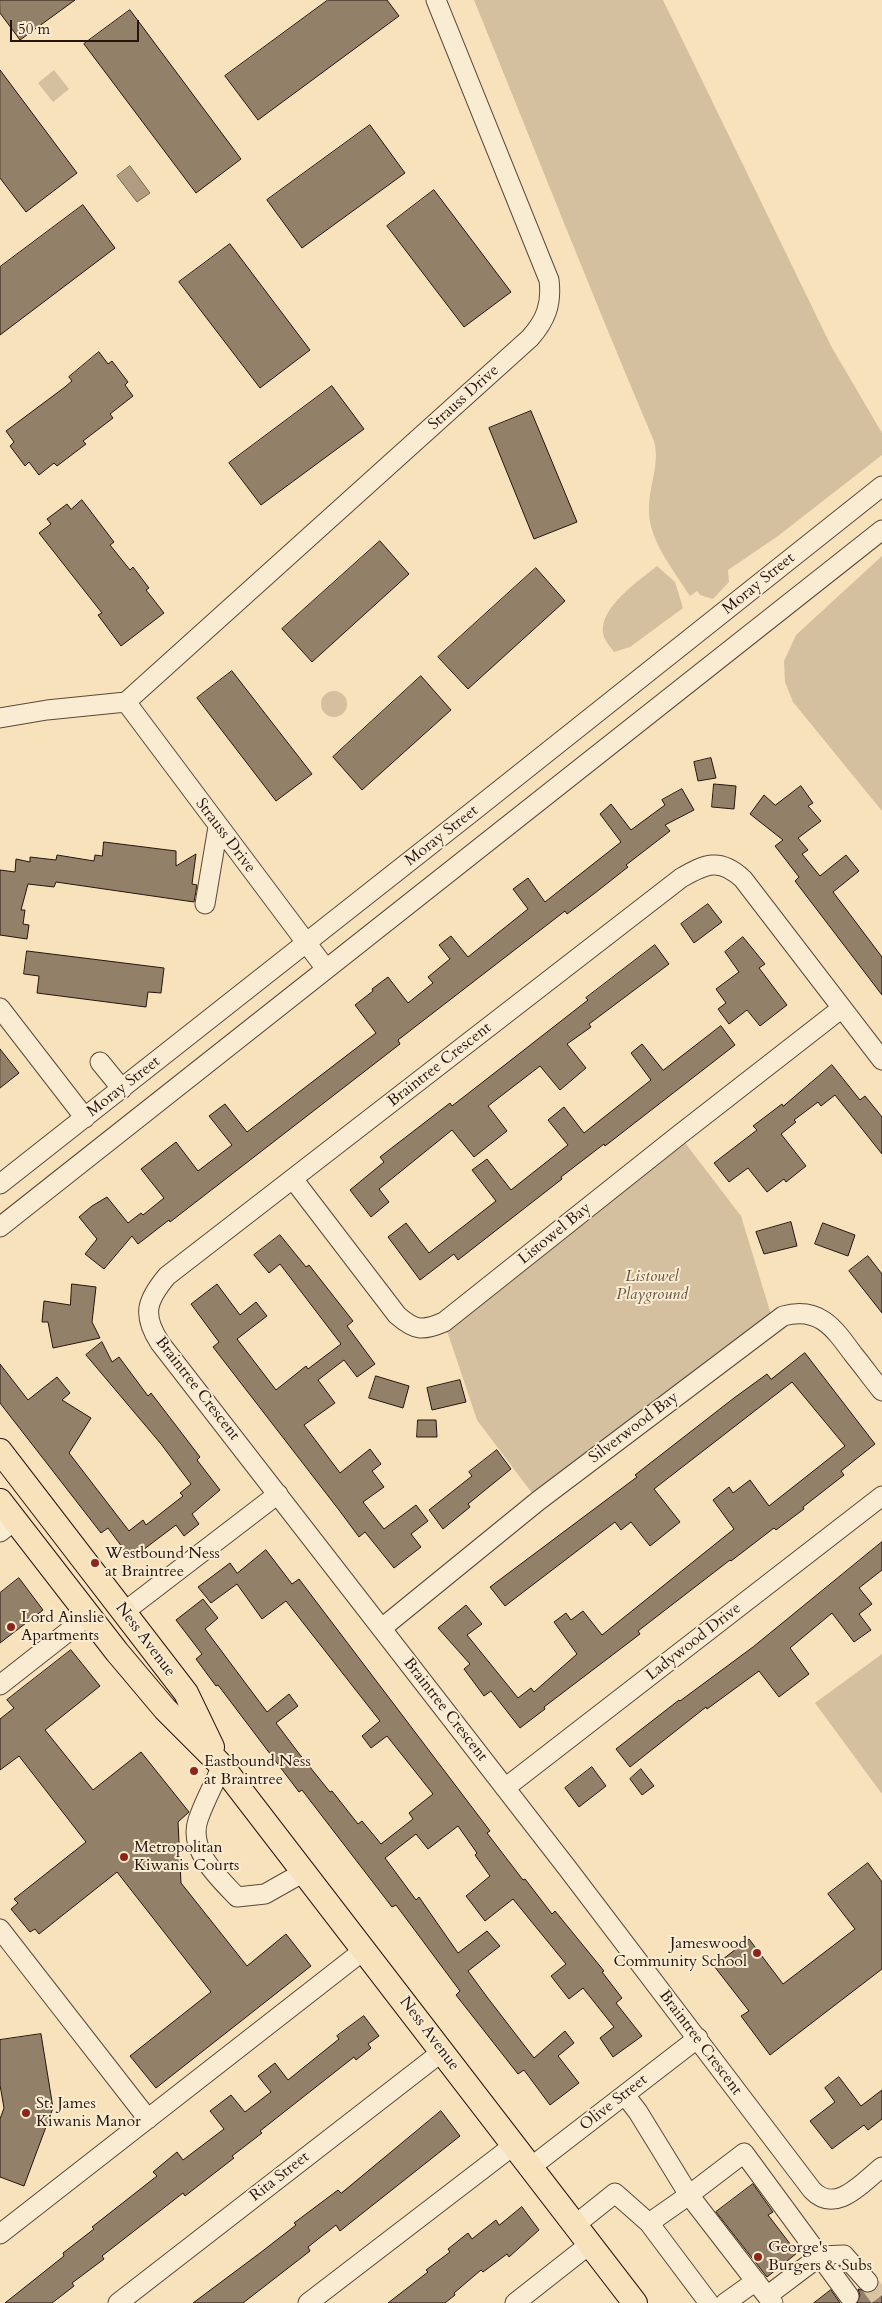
<!DOCTYPE html>
<style>
body{margin:0}
#map{position:relative;width:882px;height:2303px;overflow:hidden;background:#f7e2bc;font-family:Cardo,serif}
canvas{display:block}
.scale{position:absolute;left:10px;top:20px;width:129px;height:22px;box-sizing:border-box;border:2px solid #27150d;border-top:0;padding-left:6px;font-size:15px;line-height:18px;white-space:nowrap;color:#27150d;-webkit-text-stroke:4px #faecd3;paint-order:stroke}
</style>
<div id="map">
<canvas width="882" height="2303"></canvas>
<div class="scale">50 m</div>
</div>
<script>
const ctx = document.querySelector('canvas').getContext('2d');
ctx.lineJoin = 'round';
function fillPath(path, color) {
  ctx.fillStyle = color;
  ctx.fill(path, 'evenodd');
}
function trace(path, color, width, dash) {
  ctx.strokeStyle = color;
  ctx.lineWidth = width;
  ctx.lineCap = dash ? 'butt' : 'round';
  ctx.setLineDash(dash || []);
  ctx.stroke(path);
}
function label(font, color, halo, rows, align = 'center') {
  ctx.font = font + ' Cardo,serif';
  ctx.lineWidth = 4;
  ctx.setLineDash([]);
  ctx.textBaseline = 'middle';
  ctx.strokeStyle = halo;
  ctx.fillStyle = color;
  for (const [text, x, y, turn = 0] of rows) {
    ctx.save();
    ctx.translate(x, y);
    ctx.rotate((+turn || 0) * Math.PI / 180);
    ctx.textAlign = isNaN(turn) ? turn : align;
    if (halo) ctx.strokeText(text, 0, 0);
    ctx.fillText(text, 0, 0);
    ctx.restore();
  }
}
fillPath(new Path2D(`
 M474,0H663L831,346L882,433V455L778,536L728,570L729,582L713,599L700,595L697,591L690,596C673,569 647,539 649,506C650,483 660,463 654,441C592,295 534,147 474,0Z
 M54,70L69,89L53,102L38,83Z
 M882,556V811L793,702L785,682L784,661L796,635Z
 M657,566L675,582L683,608L630,647L614,652C611,648 607,643 605,639C593,611 639,581 657,566Z
 M321 704a13 13 0 1 1 26 0a13 13 0 1 1-26 0Z
 M679,1135L741,1216L773,1321L538,1501L477,1420L444,1322Z
 M882,1654V1794L815,1703Z`), '#d4bf9e');
const water = new Path2D(`
 M130,166L150,193L137,202L117,176Z`);
fillPath(water, '#b09c80');
trace(water, '#796652', 1);
const building = new Path2D(`
 M0,0H75L20,40L0,13Z
 M328,0H387L399,16L258,120L225,76Z
 M130,10L241,159L196,193L84,44Z
 M0,70L77,173L26,212L0,178Z
 M370,125L405,173L302,248L267,200Z
 M434,190L511,292L464,327L387,226Z
 M83,205L115,248L0,335V267Z
 M230,244L310,350L260,388L179,282Z
 M99,352L108,364L112,361L128,382L125,385L133,396L110,414L113,418L83,441L86,444L57,466L54,463L39,475L29,462L25,466L10,446L14,442L6,431L65,387L72,381L69,377Z
 M332,386L364,429L261,505L229,463Z
 M531,411L577,522L534,539L489,428Z
 M82,500L114,542L110,545L130,570L133,567L149,588L146,590L164,613L121,646L98,615L102,613L39,533L51,524L47,519L67,504L71,509Z
 M380,541L409,574L312,662L282,629Z
 M536,568L565,601L468,689L438,657Z
 M232,671L312,774L276,801L197,698Z
 M421,676L451,710L362,790L333,757Z
 M711,758L716,778L698,781L694,762Z
 M714,784L736,786L734,809L712,807Z
 M801,786L813,803L808,806L821,821L798,838L808,850L802,854L820,876L846,855L859,871L833,892L882,957V995L795,881L799,877L775,846L783,840L750,814L764,795L775,805Z
 M682,789L694,810L665,825L670,831L626,865L628,867L595,893L567,914L565,911L398,1040L400,1044L170,1222L169,1220L138,1244L132,1236L104,1269L85,1254L97,1239L79,1217L92,1206L107,1197L128,1223L141,1213L143,1215L164,1198L141,1169L176,1142L198,1171L232,1145L209,1116L225,1104L247,1132L376,1033L355,1005L373,991L372,989L388,977L408,1003L433,983L428,977L450,959L439,945L451,936L468,957L528,909L513,889L528,878L545,902L621,842L600,814L611,804L631,830L665,805L662,800Z
 M104,842L176,851V866L196,854L192,884L197,885L194,902L56,882L54,887L28,884L21,910H25L23,924L29,925L27,939L0,935V870L15,872L16,859L30,862V857L56,860L57,855L94,861L95,855L102,856Z
 M708,904L722,922L694,943L681,924Z
 M743,937L765,964L759,968L787,1005L760,1026L747,1010L729,1024L718,1009L726,1003L716,989L739,972L725,952Z
 M655,945L669,964L589,1024L591,1027L567,1044L586,1068L560,1090L540,1066L488,1106L507,1131L474,1157L452,1130L379,1189L389,1202L371,1217L350,1190L384,1162L380,1157L450,1103L452,1106L506,1064L588,1000L586,998Z
 M27,951L164,968L161,993L148,992L146,1007L37,993L39,976L24,974Z
 M721,1026L735,1045L605,1146L604,1144L561,1177L562,1179L458,1260L454,1254L420,1280L388,1237L406,1223L429,1253L496,1201L472,1170L487,1159L511,1190L568,1145L548,1120L564,1107L584,1133L651,1080L631,1053L642,1044L663,1070Z
 M0,1049L19,1073L0,1088Z
 M832,1065L860,1100L865,1096L882,1117V1154L835,1095L821,1106L818,1102L794,1120L796,1122L781,1134L806,1166L786,1182L784,1179L767,1192L748,1168L729,1182L714,1163L757,1130L753,1126L782,1104L783,1106Z
 M791,1222L797,1246L764,1254L756,1232Z
 M823,1223L855,1235L848,1256L815,1244Z
 M280,1235L306,1267L309,1265L353,1321L347,1326L375,1364L357,1377L344,1360L318,1380L335,1403L304,1425L340,1473L370,1449L381,1464L372,1471L384,1487L363,1502L384,1529L416,1505L428,1521L411,1534L421,1547L394,1568L365,1532L359,1537L339,1510L213,1347L219,1342L191,1304L217,1284L240,1315L256,1302L267,1316L237,1339L276,1390L306,1366L308,1369L341,1344L280,1264L269,1273L254,1255Z
 M868,1256L882,1274V1313L849,1271Z
 M72,1284L96,1287L92,1322L100,1338L53,1348L48,1322H42L44,1301L70,1305Z
 M102,1342L112,1362L119,1357L148,1396L151,1393L200,1457L197,1460L220,1490L192,1514L199,1524L184,1536L176,1525L131,1559L108,1528L101,1533L0,1403V1364L28,1400L57,1377L70,1393L62,1400L91,1418L69,1453L129,1531L143,1520L146,1525L183,1496L180,1493L191,1484L161,1444L86,1355Z
 M805,1353L875,1444L841,1471L844,1475L803,1507L804,1509L776,1530L774,1528L731,1561L730,1560L638,1631L640,1634L544,1707L545,1709L520,1728L491,1691L484,1696L464,1669L470,1664L438,1628L466,1605L482,1624L467,1635L518,1698L531,1688L534,1692L577,1654L554,1622L566,1613L571,1620L583,1611L602,1635L734,1529L713,1500L729,1487L733,1493L750,1480L769,1506L845,1446L792,1382L654,1489L680,1522L650,1546L631,1522L621,1530L615,1522L505,1606L490,1587L637,1477L635,1475L734,1398L767,1374L771,1379Z
 M376,1376L409,1386L403,1408L369,1398Z
 M460,1380L466,1402L432,1410L427,1388Z
 M418,1420H436L437,1437H417Z
 M497,1450L511,1469L468,1504L470,1507L443,1529L429,1510L472,1476L469,1472Z
 M882,1542V1570L859,1588L872,1604L859,1614L871,1630L854,1642L832,1613L790,1648L809,1674L779,1697L759,1671L707,1709L706,1707L630,1767L616,1749L679,1700L680,1701L753,1647Z
 M266,1550L292,1584L299,1579L490,1831L487,1833L523,1880L525,1879L552,1914L555,1911L604,1971L602,1972L622,1998L616,2003L642,2036L613,2057L600,2038L614,2027L583,1988L569,1999L551,1976L566,1964L513,1899L485,1921L466,1896L490,1876L475,1855L477,1853L458,1826L428,1849L416,1834L385,1858L416,1900L419,1897L458,1953L487,1931L500,1946L468,1971L487,1997L534,2058L565,2031L574,2043L558,2056L579,2083L550,2105L524,2070L518,2074L456,1995L460,1991L396,1905L392,1907L302,1790L299,1792L218,1685L216,1686L196,1659L202,1654L176,1620L203,1599L218,1618L205,1629L267,1712L289,1694L298,1706L276,1723L297,1751L330,1792L332,1791L358,1824L362,1821L381,1844L413,1819L409,1813L433,1794L387,1736L371,1748L362,1736L380,1721L286,1601L262,1619L237,1584L211,1603L198,1587L230,1563L237,1573Z
 M19,1578L43,1610L0,1643V1593Z
 M71,1650L100,1686L45,1730L93,1790L141,1752L189,1812L178,1822L181,1883L247,1966L286,1934L311,1966L156,2088L130,2056L211,1992L117,1872L39,1934L35,1929L30,1932L11,1909L18,1903L14,1899L86,1842L19,1756L0,1770V1719L14,1708L7,1700Z
 M592,1767L606,1786L579,1807L565,1788Z
 M641,1769L654,1786L642,1795L630,1779Z
 M868,1863L882,1882V1969L770,2055L741,2016L749,2011L714,1966L749,1939L783,1984L855,1929L828,1894Z
 M364,2016L379,2036L368,2044L371,2048L356,2060L354,2057L260,2131L262,2133L232,2156L234,2158L185,2196L183,2193L102,2256L104,2259L72,2283L74,2286L52,2303H5L64,2256L63,2253L94,2229L92,2227L157,2176L153,2172L177,2152L183,2160L224,2129L210,2111L231,2095L245,2112L271,2092L258,2076L275,2063L288,2080L339,2039L337,2036Z
 M41,2034L53,2108L24,2186L0,2177V2119L4,2108L0,2085V2040Z
 M839,2077L861,2106L882,2090V2119L868,2130L864,2125L832,2149L810,2121L835,2102L825,2088Z
 M441,2111L460,2136L340,2231L336,2225L308,2247L310,2251L243,2303H193L260,2253L296,2225L294,2223L338,2190L341,2193Z
 M753,2184L773,2212L768,2215L797,2253L767,2277L716,2212Z
 M522,2207L539,2230L509,2257L507,2254L483,2272L481,2270L454,2293L455,2295L445,2303H388L428,2272L426,2270L450,2252L448,2249L468,2233L472,2239L496,2220L499,2225Z
 M879,2284L882,2288V2303H857L860,2295L858,2289L871,2293L876,2290Z
 M831,2290L840,2303H814Z`);
fillPath(building, '#938068');
trace(building, '#27150d', 1);
trace(new Path2D(`
 M868,2282L882,2301`), '#d8c3a2', 19, [19, 9]);
const minor = new Path2D(`
 M126,702L326,969
 M0,718L47,710L126,702L530,338C546,320 552,304 549,280L436,0
 M205,904L218,827
 M0,1008L85,1118
 M882,1060L743,879C720,857 705,864 681,878L167,1276C146,1301 142,1315 160,1343L568,1869L812,2190C836,2215 862,2183 882,2167
 M100,1062L122,1089
 M293,1179L397,1315C415,1331 423,1331 444,1322L679,1135L842,1008
 M0,1184L472,812L882,486
 M0,1227L882,530
 M0,1532L15,1520
 M124,1612L278,1494
 M382,1628L538,1501L783,1316C819,1306 834,1328 853,1354C863,1366 872,1379 882,1391
 M0,1685L88,1616
 M222,1766C214,1784 204,1802 198,1820C188,1850 218,1877 237,1897L265,1894L304,1872
 M505,1788L882,1496
 M0,1929L148,2119
 M625,2095L638,2112L689,2195L744,2153L849,2296
 M531,2167L698,2038
 M649,2223L709,2303
 M575,2225L615,2193L649,2223L689,2195L767,2296
 M0,2234L364,1950
 M118,2303L443,2051
 M308,2303L514,2145
 M515,2303L590,2244
 M725,2303L756,2281
 M773,2303L767,2296L820,2256L844,2255L868,2282`);
const major = new Path2D(`
 M0,1451L186,1693L212,1747
 M0,1501L117,1652L165,1709L222,1766L635,2303`);
trace(minor, '#5b4839', 21);
trace(major, '#27150d', 26);
trace(minor, '#faecd3', 19);
trace(major, '#f7e2bc', 24);
for (const [x, y, r, color] of [
 [95,1563,5,"#8f2418"],
 [11,1627,5,"#8f2418"],
 [194,1771,5,"#8f2418"],
 [124,1857,5,"#8f2418"],
 [757,1953,5,"#8f2418"],
 [26,2113,5,"#8f2418"],
 [758,2257,5,"#8f2418"]
]) {
  const dot = new Path2D();
  dot.arc(x, y, r, 0, 2 * Math.PI);
  ctx.fillStyle = color;
  ctx.fill(dot);
  trace(dot, '#faecd3', 2);
}
label('16px', '#27150d', '#faecd3', [
 ["Strauss Drive",464,398,-42],
 ["Moray Street",759,584,-39],
 ["Strauss Drive",225,836,53],
 ["Moray Street",442,836,-38],
 ["Braintree Crescent",440,1065,-38],
 ["Moray Street",124,1087,-38],
 ["Listowel Bay",555,1234,-39],
 ["Braintree Crescent",197,1389,52],
 ["Silverwood Bay",634,1428,-37],
 ["Ness Avenue",145,1640,53],
 ["Ladywood Drive",694,1642,-38],
 ["Braintree Crescent",445,1710,52],
 ["Ness Avenue",429,2034,53],
 ["Braintree Crescent",700,2043,53],
 ["Olive Street",614,2103,-38],
 ["Rita Street",280,2177,-38]
]);
label('italic 16px', '#645040', '#faecd3', [
 ["Listowel",652,1277],
 ["Playground",652,1295]
]);
label('16px', '#27150d', '#faecd3', [
 ["Westbound Ness",105,1554],
 ["at Braintree",105,1572],
 ["Lord Ainslie",21,1618],
 ["Apartments",21,1636],
 ["Eastbound Ness",204,1762],
 ["at Braintree",204,1780],
 ["Metropolitan",134,1848],
 ["Kiwanis Courts",134,1866],
 ["Jameswood",747,1944,"right"],
 ["Community School",747,1962,"right"],
 ["St. James",36,2104],
 ["Kiwanis Manor",36,2122],
 ["George's",768,2248],
 ["Burgers & Subs",768,2266]
], 'left');
</script>
